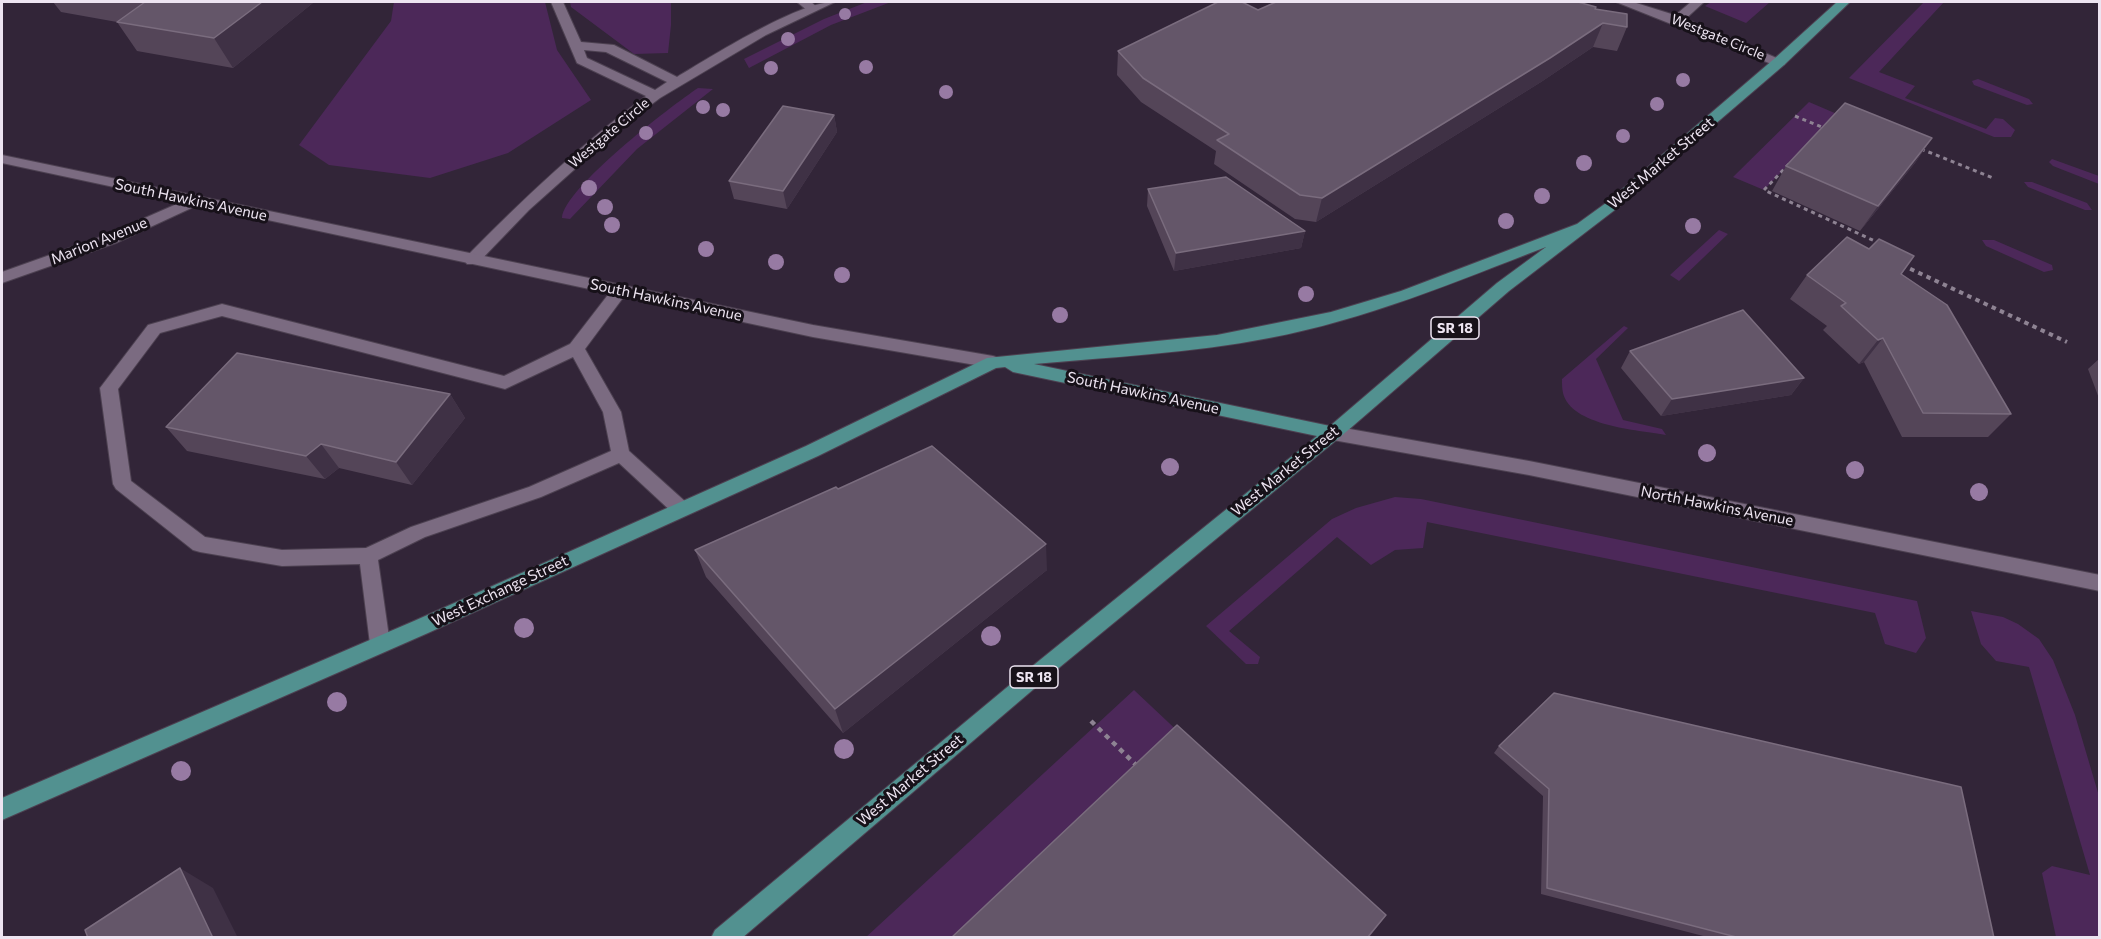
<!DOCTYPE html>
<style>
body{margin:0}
#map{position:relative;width:2101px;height:939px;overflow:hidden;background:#322538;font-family:Commissioner,sans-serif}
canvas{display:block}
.frame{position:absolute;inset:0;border:3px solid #ede4f1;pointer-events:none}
</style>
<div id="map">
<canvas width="2101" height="939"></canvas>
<div class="frame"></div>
</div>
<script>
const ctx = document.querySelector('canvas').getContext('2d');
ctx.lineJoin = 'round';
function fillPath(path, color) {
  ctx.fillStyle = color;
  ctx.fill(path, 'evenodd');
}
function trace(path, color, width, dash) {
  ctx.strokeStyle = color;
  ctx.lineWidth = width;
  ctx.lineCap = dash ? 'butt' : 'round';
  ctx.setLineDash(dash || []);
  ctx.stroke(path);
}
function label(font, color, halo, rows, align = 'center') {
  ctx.font = font + ' Commissioner,sans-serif';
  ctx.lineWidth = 6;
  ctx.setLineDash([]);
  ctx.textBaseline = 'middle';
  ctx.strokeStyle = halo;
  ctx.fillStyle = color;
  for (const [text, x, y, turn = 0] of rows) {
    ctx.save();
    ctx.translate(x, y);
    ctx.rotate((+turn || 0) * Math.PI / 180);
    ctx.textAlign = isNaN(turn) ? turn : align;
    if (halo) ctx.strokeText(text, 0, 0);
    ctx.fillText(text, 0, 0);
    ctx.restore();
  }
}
fillPath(new Path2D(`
 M394,2H545L557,50L591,100L508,153L430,178L329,165L299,145L391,21Z
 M570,2H671V25L668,53L634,54L571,7Z
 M867,2H891L831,25L749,68L744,59L824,19Z
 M1711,2H1770L1746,23L1705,6Z
 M1924,2H1944L1879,72L1915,86L1905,98L1986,129L1995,118L2003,119L2015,130L2011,137H1994L1849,78Z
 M1978,79L2029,99L2033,104L2027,105L1974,85L1972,81Z
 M698,88L713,89L637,149L570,219L562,218C564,188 671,106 698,88Z
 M1809,102L1837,114L1764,190L1733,177Z
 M2052,159L2099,176V184L2053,166L2049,162Z
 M2024,182H2032L2087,203L2092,210H2085L2028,187Z
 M1719,230L1728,234L1679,281L1670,275Z
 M1982,240H1994L2052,265L2053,270L2044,272L1986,246Z
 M1624,326L1628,328L1596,359L1623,420L1662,429L1666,435C1638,430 1571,426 1563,393C1562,389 1562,384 1562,379Z
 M1395,497L1421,499L1917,601L1926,638L1916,653L1885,644L1875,613L1427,522L1423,548L1395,550L1371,565L1337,537L1229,631L1260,657L1258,664H1246L1206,626L1332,519L1356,508Z
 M1971,611L2003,617L2018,624L2039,639L2053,660L2075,715L2099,796V937H2056L2042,873L2052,866L2090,875L2029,667L1996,661L1981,644Z
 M1134,690L1185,738L973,937L865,938Z`), '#4c2859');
const lane = new Path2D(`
 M797,2H811L818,8L816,11H808Z
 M1691,2H1704L1681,23H1673L1671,20L1673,17Z
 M620,286L626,287L628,291L585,349L621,412L629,451L688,504L690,509L688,514L681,516L674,514L619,463L541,497L425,537L378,560L390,644L387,650L380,653L373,650L370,644L360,564L282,566L200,552L193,550L116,489L113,484L100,388L148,325L222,304L504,376L570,344L614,287ZM222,316L505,389L573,357L603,412L611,451L529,487L411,527L366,548L282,550L205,537L131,481L118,389L160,333Z`);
const street = new Path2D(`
 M551,2H563L581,42L614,45L677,77C710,57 801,0 835,2L766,35L660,98L623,126L529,210L477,264H467L464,260L467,256C523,199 581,144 646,96L577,63ZM584,50L606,52L667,82L655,90L587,58Z
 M1616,2H1633L1681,17L1786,62L1784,65H1774Z
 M195,196L202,201L200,204L116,243L2,283V272L106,235Z`);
const secondary = new Path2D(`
 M2,155L813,325L993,356L999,358L1001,362L999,366L993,368L813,337L2,163Z
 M1333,426L1529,461L2100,575V591L1529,475L1333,440L1327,438L1324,433L1327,428Z`);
const primary = new Path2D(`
 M1837,2H1850L1784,65L1616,209L1509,291L1339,438L1049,676L742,938H711L715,930L1035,664L1317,436L1013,372L1005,367L996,368L818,456L428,633L2,820V798L414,621L806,446L987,358L1217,335L1331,312L1401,291L1577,224L1606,203L1774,59ZM1546,247L1497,283L1330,426L1034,364C1112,357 1192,353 1269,338C1365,320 1455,282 1546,247Z`);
trace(lane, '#4d4151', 2);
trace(street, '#4d4151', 2);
trace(secondary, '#4d4151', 2);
trace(primary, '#4d4151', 2);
trace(new Path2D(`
 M1795,116L1824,128
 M1921,149L1993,178
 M1789,164L1764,190L1879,243`), '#8e8393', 3, [4, 4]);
trace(new Path2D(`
 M1902,265L2067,342`), '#8e8393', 4, [4.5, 4.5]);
trace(new Path2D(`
 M1091,721L1138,767`), '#8e8393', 4.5, [5, 5]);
fillPath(lane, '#7b6b81');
fillPath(street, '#7b6b81');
fillPath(secondary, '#7b6b81');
fillPath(primary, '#529190');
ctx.fillStyle = '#977aa3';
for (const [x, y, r] of [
 [845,14,6],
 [788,39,7],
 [866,67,7],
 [771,68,7],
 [1683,80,7],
 [946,92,7],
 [1657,104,7],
 [703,107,7],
 [723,110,7],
 [646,133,7],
 [1623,136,7],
 [1584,163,8],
 [589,188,8],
 [1542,196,8],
 [605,207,8],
 [1506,221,8],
 [612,225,8],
 [1693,226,8],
 [706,249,8],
 [776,262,8],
 [842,275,8],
 [1306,294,8],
 [1060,315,8],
 [1707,453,9],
 [1170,467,9],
 [1855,470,9],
 [1979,492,9],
 [524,628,10],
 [991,636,10],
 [337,702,10],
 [844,749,10],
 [181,771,10]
]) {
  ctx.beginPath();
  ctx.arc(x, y, r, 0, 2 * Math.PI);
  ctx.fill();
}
fillPath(new Path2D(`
 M53,2H314L233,68L137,51L117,22L61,12Z
 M1595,9L1627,27L1617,51L1593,47L1541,82L1316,222L1295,219L1214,164L1216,151L1141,102L1117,75L1118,51L1258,10Z
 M834,115L837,132L787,209L734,199L729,181Z
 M1932,138L1915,163L1860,231L1772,191L1786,166Z
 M1148,189L1305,231L1301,248L1174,271L1147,206Z
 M1901,274L2011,414L1988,437H1902L1864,362L1859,364L1823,330L1827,326L1790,299L1807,275Z
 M1630,351L1804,378L1791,395L1661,416L1621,368Z
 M2100,358V401L2088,369Z
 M450,394L465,418L412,485L339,468L325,479L187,451L166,427Z
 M838,489L1047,570L843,733L706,577L695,550Z
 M1499,746L1994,938H1711L1541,894L1543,796L1494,753Z`), '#544558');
fillPath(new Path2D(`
 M262,2H314L233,68L214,38Z
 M1603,23L1593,47L1541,82L1316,222L1322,198Z
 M834,115L837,132L787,209L783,191Z
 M1932,138L1915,163L1860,231L1878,206Z
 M1305,231L1301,248L1174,271L1176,253Z
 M1883,338L1864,362L1859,364L1878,340Z
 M1804,378L1791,395L1661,416L1672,399Z
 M450,394L465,418L412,485L396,462Z
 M321,444L339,468L325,479L306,456Z
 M1046,544L1047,570L843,733L835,709Z
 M180,868L213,888L238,938H213Z
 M1386,915L1369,938H1367Z`), '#3f3145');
const building = new Path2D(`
 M145,2H262L214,38L117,22Z
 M1218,2H1242L1258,10L1276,2H1578L1596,7L1595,9L1627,14V27L1603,23L1550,58L1322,198L1300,195L1217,140L1229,134L1143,78L1118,51Z
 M1845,103L1932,138L1878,206L1786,166Z
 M783,106L834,115L783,191L729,181Z
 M1226,177L1305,231L1176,253L1148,189Z
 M1847,237L1869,249L1879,239L1914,256L1901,274L1947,305L2011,414L1923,413L1883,338L1878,340L1841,306L1846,303L1807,275Z
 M1743,310L1804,378L1672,399L1630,351Z
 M237,353L450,394L396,462L321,444L306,456L166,427Z
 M932,446L1046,544L835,709L695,550L836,487L838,489Z
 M1554,693L1961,787L1994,938H1740L1547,888L1549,789L1499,746Z
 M1177,725L1386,915L1367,938H951Z
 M180,868L213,938H88L85,930Z`);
fillPath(building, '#645669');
trace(building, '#7a6c7e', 1.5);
label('14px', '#ede4f1', '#171119', [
 ["Westgate Circle",1718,37,22],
 ["Westgate Circle",609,133,-40]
]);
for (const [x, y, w] of [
 [1455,328,48],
 [1034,677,48]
]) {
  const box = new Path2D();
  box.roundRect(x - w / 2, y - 11, w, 22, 4.5);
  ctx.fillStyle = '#171119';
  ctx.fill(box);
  trace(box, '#ede4f1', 1.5);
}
label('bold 14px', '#ede4f1', null, [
 ["SR 18",1455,328],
 ["SR 18",1034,677]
]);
label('15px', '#ede4f1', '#171119', [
 ["West Market Street",1661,163,-40],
 ["South Hawkins Avenue",191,200,12],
 ["Marion Avenue",99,241,-22],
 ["South Hawkins Avenue",666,300,12],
 ["South Hawkins Avenue",1143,393,12],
 ["West Market Street",1285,471,-39],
 ["North Hawkins Avenue",1717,506,11],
 ["West Exchange Street",500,591,-25],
 ["West Market Street",910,780,-40]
]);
</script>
